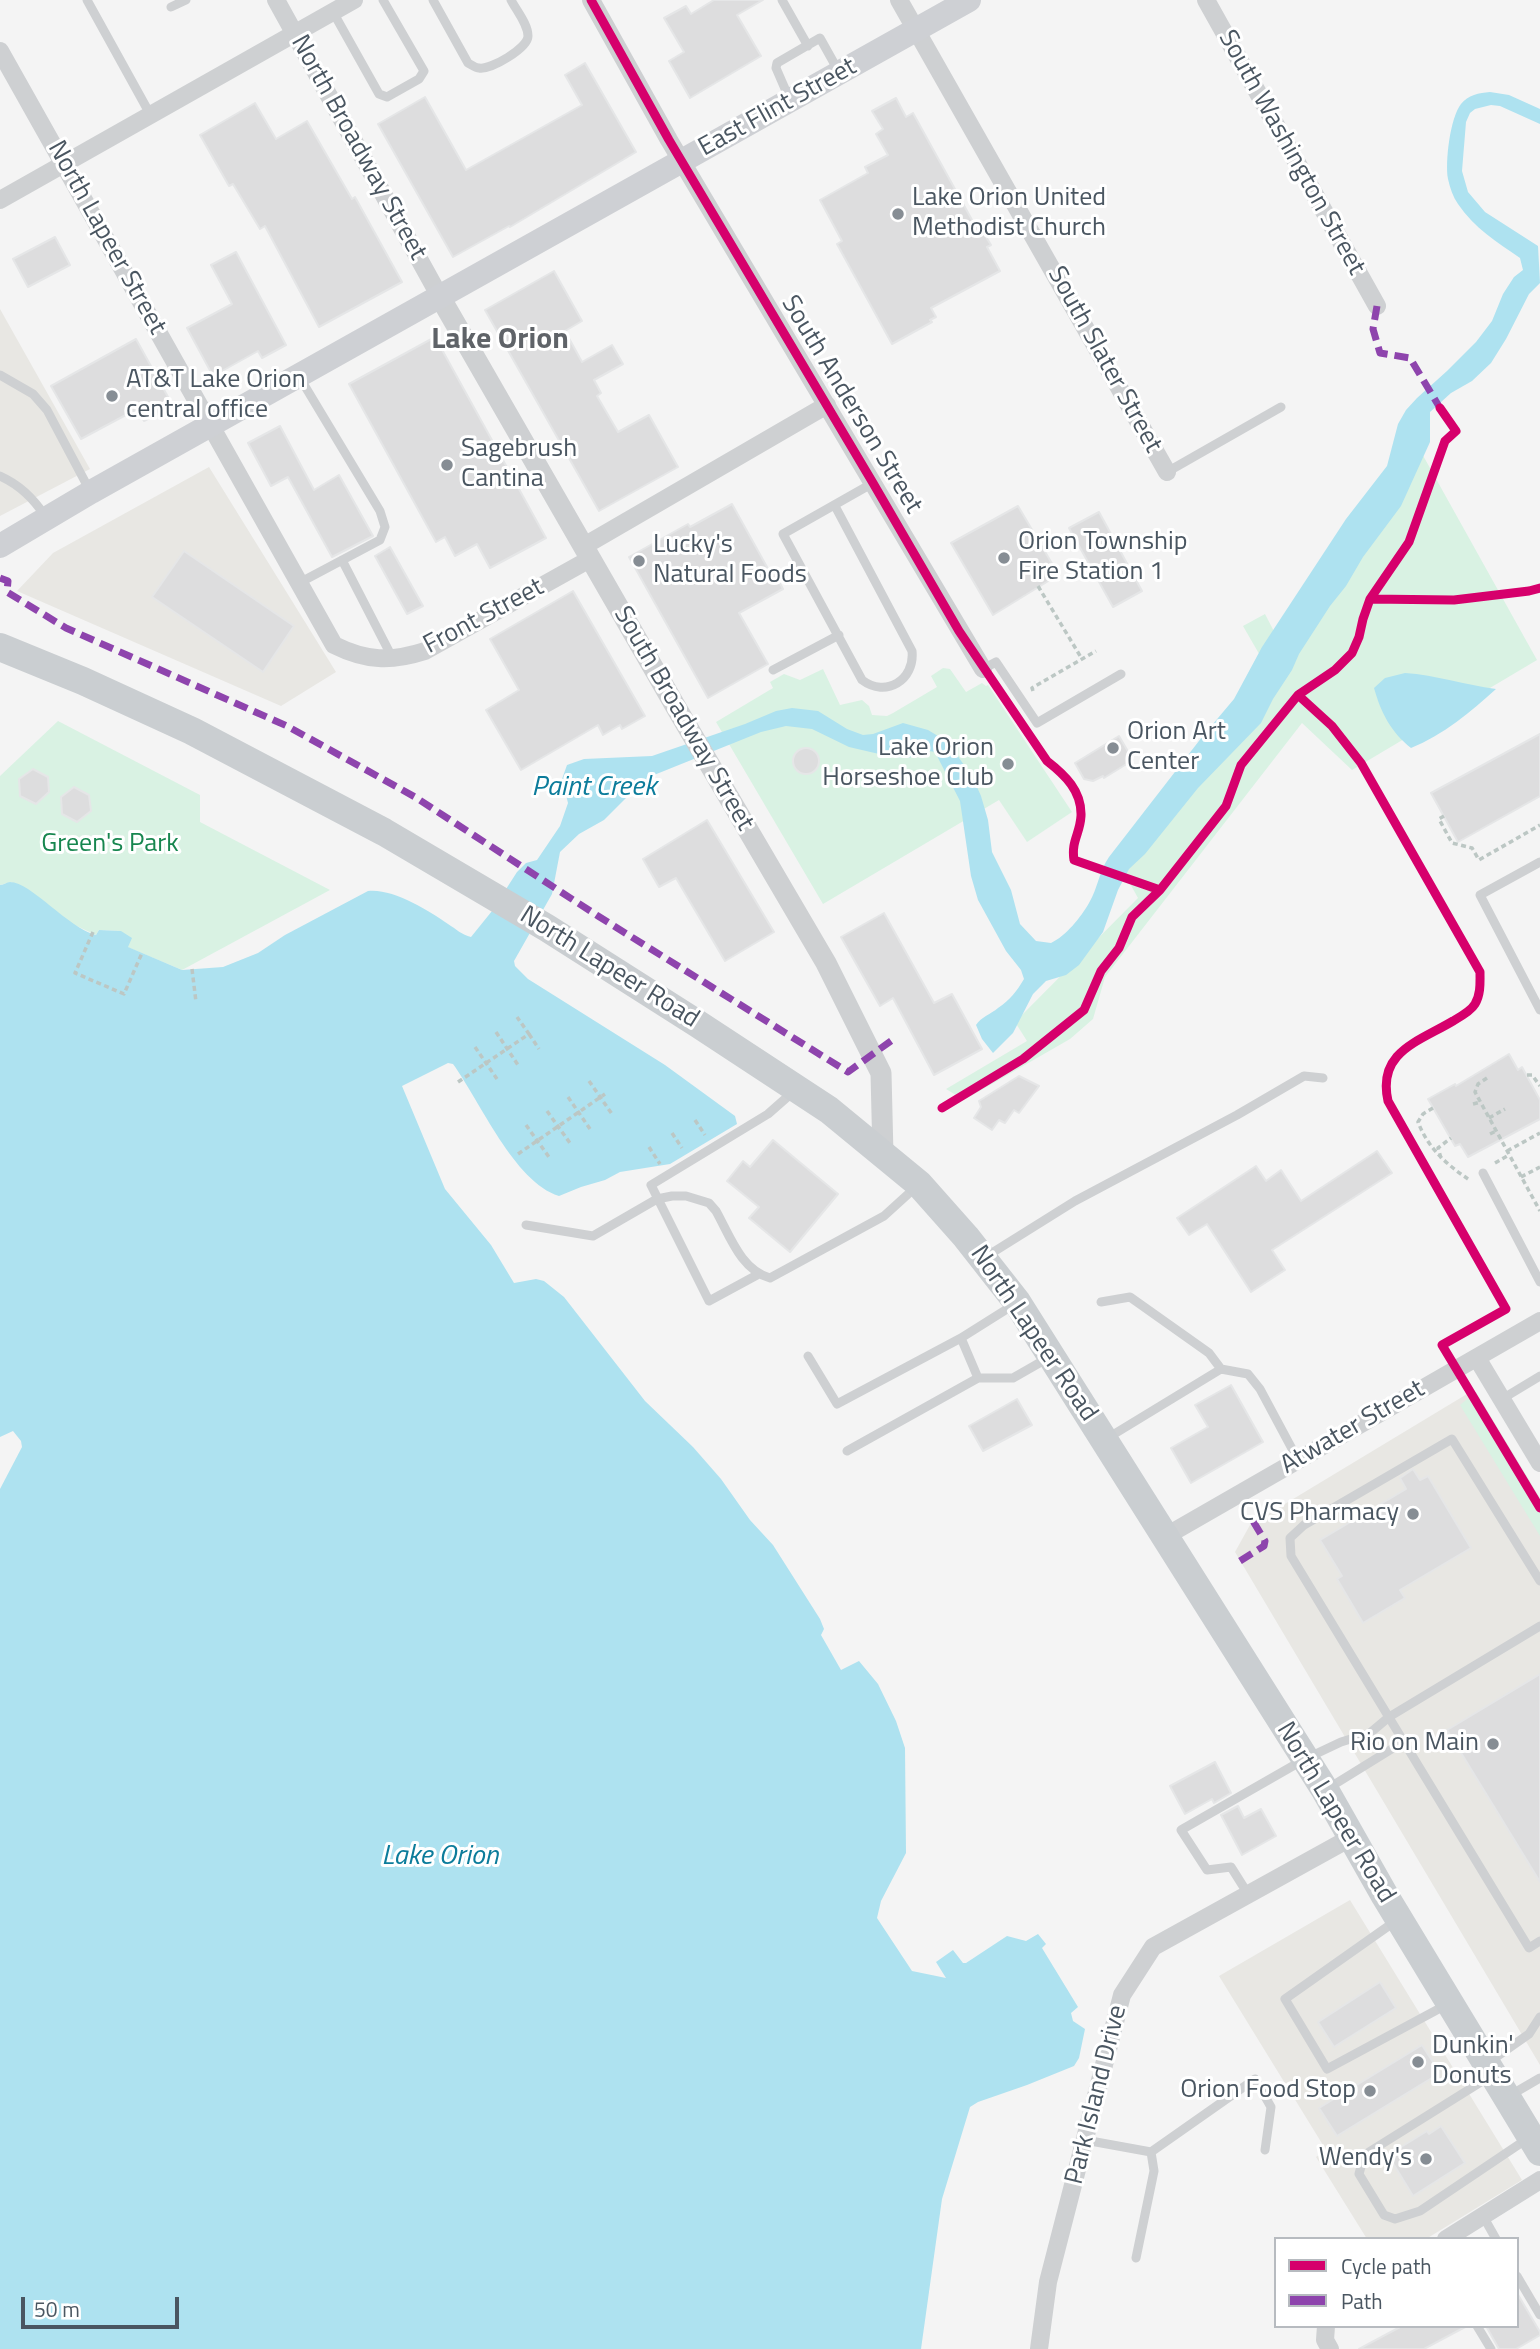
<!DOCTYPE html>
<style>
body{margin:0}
#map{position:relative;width:1540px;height:2349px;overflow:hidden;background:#f4f4f4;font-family:"Titillium Web",sans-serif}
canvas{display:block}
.legend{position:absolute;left:1274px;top:2237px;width:245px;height:91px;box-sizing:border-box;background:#fff;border:2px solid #b7bbc0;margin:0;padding:9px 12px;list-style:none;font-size:21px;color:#4a5661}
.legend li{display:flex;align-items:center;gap:14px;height:35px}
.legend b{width:35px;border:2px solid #b7bbc0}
.scale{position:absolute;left:21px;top:2297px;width:158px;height:32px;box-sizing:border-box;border:4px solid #4a5661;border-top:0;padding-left:9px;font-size:21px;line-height:24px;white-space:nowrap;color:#4a5661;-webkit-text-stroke:5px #fff;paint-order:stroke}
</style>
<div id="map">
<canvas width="1540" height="2349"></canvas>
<ul class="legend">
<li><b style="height:9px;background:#d6006c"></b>Cycle path</li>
<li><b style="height:9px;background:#8e44ad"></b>Path</li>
</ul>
<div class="scale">50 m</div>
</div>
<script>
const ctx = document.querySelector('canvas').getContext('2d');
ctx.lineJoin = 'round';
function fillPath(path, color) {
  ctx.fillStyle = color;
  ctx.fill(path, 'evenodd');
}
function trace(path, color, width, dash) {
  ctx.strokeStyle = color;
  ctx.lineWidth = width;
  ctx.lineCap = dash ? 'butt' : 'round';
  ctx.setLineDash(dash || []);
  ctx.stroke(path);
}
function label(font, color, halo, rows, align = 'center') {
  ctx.font = font + ' "Titillium Web",sans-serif';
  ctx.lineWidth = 6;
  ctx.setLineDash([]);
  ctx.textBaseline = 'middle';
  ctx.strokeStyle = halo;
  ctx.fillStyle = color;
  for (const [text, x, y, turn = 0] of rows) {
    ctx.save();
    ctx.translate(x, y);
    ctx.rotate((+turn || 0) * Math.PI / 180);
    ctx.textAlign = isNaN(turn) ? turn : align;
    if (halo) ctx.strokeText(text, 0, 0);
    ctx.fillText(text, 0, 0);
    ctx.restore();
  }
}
fillPath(new Path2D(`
 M0,309L90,469L0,516Z
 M209,467L336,672L281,706L17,591L53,553Z
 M1467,1394L1540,1517V2065L1235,1552L1250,1525Z
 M1350,1900L1522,2180L1426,2239H1367L1316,2157L1326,2150L1219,1976Z`), '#e8e7e3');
fillPath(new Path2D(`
 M1406,425L1537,660L1352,770L1302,723L1105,977L1093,1019L1070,1039L964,1100L946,1089L1027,1041L1015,1022L1138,898L1118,862L1273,678L1243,626L1265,614L1279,641L1381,499Z
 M943,668L950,669L966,692L982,683L986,686L988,685L1072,812L1027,842L999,800L823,904L716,722L773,688L770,682L784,674L800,680L823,669L840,705L862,700L869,706L872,715L887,716L893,713L937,687L931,676Z
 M58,721L200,795V822L330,890L182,970L127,947L121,931L99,930L96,935L66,921L21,886L11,882L0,885V776Z
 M1476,1392L1540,1498V1536L1460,1405Z`), '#d9f2e3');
fillPath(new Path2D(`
 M1490,92L1509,95L1540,109V124L1500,106L1491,105L1475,109L1470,113L1466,122L1462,171L1468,192L1485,212L1538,246L1540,283L1529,294L1506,339L1491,363L1472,381L1451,393L1430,412V442L1401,506L1363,557L1346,586L1330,606L1299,654L1292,670L1273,699L1261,723L1198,788L1145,854L1129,869L1118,890L1103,932L1079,965L1066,975L1046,981L1033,994L1013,1033L993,1053L982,1039L976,1025C981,1017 991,1014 998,1008C1010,1000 1017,991 1024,979L1021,970L1006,951L978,900L971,876L960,801L935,752L929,751L908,758L892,757L849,747L812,729L786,726L761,732L654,775L627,797L604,820L579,834L560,852L552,894L514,961L515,966L528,979L665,1065L735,1116L737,1124L670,1164L620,1172L605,1180L581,1187L559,1196C514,1182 480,1101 453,1064L448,1063L402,1086L445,1189L491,1245L514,1283L536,1279L544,1281L564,1297L645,1401L693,1447L721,1479L750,1520L773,1545L820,1619L824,1629L821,1635L841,1670L859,1661L878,1684L896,1721L905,1748L906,1853L881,1901L877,1918L912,1971L946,1978L936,1962L953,1950L963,1963H966L1007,1936L1026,1941L1038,1934L1046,1944L1042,1948L1078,2007L1071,2013L1073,2021L1085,2029L1079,2058L1074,2066L1027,2085L978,2102L970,2107L942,2199L921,2349H0V1489L22,1447L21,1441L13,1431L0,1437V885C4,885 7,882 10,882C31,882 68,928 96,935L99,930L121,931L132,938L128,947L182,970L223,967L258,953L285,935L368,891C392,888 428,910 448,924C456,929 462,935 471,937L492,911L517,872L526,863L537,860L560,826L568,803L562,779L567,765L584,759L652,756L745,724L776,711L792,708L818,711L847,729L863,735L873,734L903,723L928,730L948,742L973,778L981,796L988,820L992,852L1011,890L1020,924L1036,941L1051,943C1066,936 1081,917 1089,903C1098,888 1099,871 1109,857L1202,737L1234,699L1262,647L1346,519L1387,466L1398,424L1406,410L1417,398L1447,371L1476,342L1492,321L1503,294L1514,277L1523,270L1520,258C1497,242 1474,228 1458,204C1453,197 1450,188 1448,179C1445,162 1450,118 1461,104C1468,95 1479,93 1490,92Z
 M1405,673C1436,675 1465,685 1496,689C1471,712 1443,735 1411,748C1391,732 1381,713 1374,688L1385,678Z`), '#aee2f0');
const building = new Path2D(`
 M714,0H763L737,15L761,56L690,98L669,61L684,52L664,18L686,6L691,14Z
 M585,63L636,152L510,227L509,226L453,257L378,124L425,97L466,170L582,105L565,75Z
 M896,98L906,117L913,113L977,229L980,227L991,245L987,247L1000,271L931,308L936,317L930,320L932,322L892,344L837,244L842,241L820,200L868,173L865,167L888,155L876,134L883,129L872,111Z
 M255,103L276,139L307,121L352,199L355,197L402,282L319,327L265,226L260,229L233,184L229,186L200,135Z
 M55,237L70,265L28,287L13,259Z
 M236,252L286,345L262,358L258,351L213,376L187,328L232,304L211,265Z
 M554,271L582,321L565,331L582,362L612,345L623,364L594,380L601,393L597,396L618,432L649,415L678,467L599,511L485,310Z
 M435,337L546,538L490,568L477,544L455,556L445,537L436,542L349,384Z
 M136,339L173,406L144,421L137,409L81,439L51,386Z
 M280,426L314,490L339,475L373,536L332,557L288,477L271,486L248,443Z
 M732,504L772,576L775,574L783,589L739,613L768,664L708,698L629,557L688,524L690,527Z
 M1018,506L1057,572L1048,577L1050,580L993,615L951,543Z
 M1099,512L1142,591L1113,607L1069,528Z
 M390,547L423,606L407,614L375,556Z
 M184,551L294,626L263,672L152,597Z
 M573,591L645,716L622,729L620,725L603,735L598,725L521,770L486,710L519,690L490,639Z
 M1540,734V796L1458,842L1431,793Z
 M1119,736L1133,760L1104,778L1103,776L1093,781L1084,779L1075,763Z
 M793 761a13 13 0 1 1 26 0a13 13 0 1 1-26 0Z
 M33,769L48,777L49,792L36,804L20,796L19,779Z
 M74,787L89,795L91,811L77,822L62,814L61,797Z
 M707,820L774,932L725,961L676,878L659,887L643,859Z
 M884,913L934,1003L952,994L982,1049L934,1075L893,998L880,1006L841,937Z
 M1509,1054L1518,1070L1522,1067L1540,1100V1119L1468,1157L1460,1144L1455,1146L1428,1099L1455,1084L1456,1086Z
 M1019,1076L1039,1086L1019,1113L1014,1110L1005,1123L999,1120L992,1130L974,1118L981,1107L979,1101Z
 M773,1140L838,1194L790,1252L749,1218L759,1207L727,1181L743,1161L750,1167Z
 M1377,1151L1392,1173L1272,1250L1285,1270L1251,1292L1207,1224L1189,1235L1177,1218L1256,1166L1266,1181L1281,1170L1301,1201Z
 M1231,1385L1263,1442L1191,1483L1171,1448L1208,1427L1195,1405Z
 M1017,1399L1032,1425L983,1451L969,1426Z
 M1413,1469L1420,1480L1428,1476L1471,1548L1400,1590L1405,1598L1363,1623L1337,1579L1342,1576L1320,1540L1406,1489L1400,1478Z
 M1540,1674V1882L1447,1730Z
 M1215,1762L1231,1793L1214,1803L1212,1799L1185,1814L1170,1786Z
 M1238,1806L1244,1818L1261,1809L1276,1836L1242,1855L1221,1815Z
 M1380,1982L1396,2008L1334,2047L1318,2022Z
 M1422,2045L1440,2073L1337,2136L1319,2108Z
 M1441,2126L1465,2163L1413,2196L1388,2155L1427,2131L1429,2134Z
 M1517,2293L1540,2332V2335L1516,2349H1499L1486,2326H1517Z
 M1402,2326H1467L1424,2349H1359Z`);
fillPath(building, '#ddddde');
trace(building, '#e5e6e7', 2);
trace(new Path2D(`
 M1038,586L1082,659
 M1033,691L1032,688L1096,651
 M1444,816L1439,819L1452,843L1472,848L1479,860L1540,825
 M93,932L75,973L124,994L142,953
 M192,969L196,1002
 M496,1032L518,1065
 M529,1034L539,1049
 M475,1047L497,1079
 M1527,1075H1532L1540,1086
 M1487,1078L1478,1084L1475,1092L1540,1211
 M589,1081L612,1114
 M458,1082L529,1034L517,1017
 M568,1097L590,1129
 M1473,1104L1481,1102
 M1433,1108L1423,1114L1418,1122C1428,1148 1446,1164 1468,1179
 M547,1111L570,1143
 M1489,1118L1505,1109
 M695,1120L705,1135
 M526,1125L549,1157
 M672,1133L682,1148
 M1490,1134L1496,1131
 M649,1147L660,1164
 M1507,1151L1540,1133
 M518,1154L605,1094
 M1441,1158L1438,1148L1451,1138
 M1495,1163L1509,1155
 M1521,1177L1540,1167`), '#bcc7c4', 3.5, [5, 3.5]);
trace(new Path2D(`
 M87,0L150,114
 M433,0L468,63C472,65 475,68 479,68C491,70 528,48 528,36C528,24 516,10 511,0
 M782,0L808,46
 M171,7L186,0
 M333,12L379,94L387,97L419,79L424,71L383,0
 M789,98L776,68L777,63L820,38L839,72
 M0,375L33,394L47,410L90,491
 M1167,472L1281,407
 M0,476C18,484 34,499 45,516
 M835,506L912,651C915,680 886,698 862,680L783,534L873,483
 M342,560L393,659
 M299,583L380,540L385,527L380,511L300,378
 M983,669L996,662L1037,723L1121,674
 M773,670L839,635
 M1540,862L1480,895L1540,1010
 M1483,1173L1540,1282
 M526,1225L593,1236L657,1199L672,1196H686L709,1203L716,1211C730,1236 741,1270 770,1278L884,1216L917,1186
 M987,1256L1075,1201L1237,1115L1304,1076L1323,1078
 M757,1275L709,1301L651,1185L768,1114L793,1092
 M1101,1302L1130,1297L1209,1353L1221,1369
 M961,1338L978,1378
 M808,1356L837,1404L961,1338L1015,1304
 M1502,1399L1540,1376
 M1106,1439L1221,1369L1248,1374L1260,1389L1298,1460
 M847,1451L978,1378H1013L1048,1358
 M1540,1581L1452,1439L1304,1525L1290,1538L1291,1556L1529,1948L1540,1941
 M1327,1789L1403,1742
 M1248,1894L1231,1867L1207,1870L1181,1830L1305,1759L1341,1742L1370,1733L1389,1717L1540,1626
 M1397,1920L1285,1999L1327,2069L1446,2005
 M1489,2062L1529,2034L1540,2017
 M1489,2077L1369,2152L1363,2159L1359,2174L1384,2215L1395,2219L1420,2211L1527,2139
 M1509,2096L1540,2078
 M1085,2140L1151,2152L1154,2171L1136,2258
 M1151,2152L1255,2079L1271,2107L1265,2150
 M1483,2216L1496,2239
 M1517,2276L1540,2315
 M1477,2326L1491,2349`), '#ced0d2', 9);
trace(new Path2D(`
 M276,0L440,297
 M591,0L669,140L983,669
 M899,0L1167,472
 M1206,0L1377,306
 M0,51L334,645C366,661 391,662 425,651L590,559
 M0,200L354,0
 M584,546L827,405
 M1477,1358L1540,1463
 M1166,1536L1540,1321
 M1446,2239L1540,2180
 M1326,2326L1325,2340L1330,2349
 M1039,2349L1048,2282L1122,1995L1153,1947L1352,1837`), '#ced0d2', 18);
trace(new Path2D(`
 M440,297L677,709L826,963L881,1073L883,1155`), '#ced0d2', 21);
trace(new Path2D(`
 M0,546L91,492L969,0`), '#ced0d4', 24);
trace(new Path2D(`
 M0,647L83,681L192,731L384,832L547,928L698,1024L829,1110L919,1184L966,1237L1017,1302L1325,1790L1385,1896L1540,2152`), '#caced1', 28);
trace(new Path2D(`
 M1377,306L1373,329L1380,353L1410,358L1440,408
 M0,578L8,581L7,592L66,628L287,726L415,797L598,916L848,1072L895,1038
 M1240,1561L1264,1546L1265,1541L1250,1516`), '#8e44ad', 7, [14, 7]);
trace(new Path2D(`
 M591,0L669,140L873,483L959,631L1047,761C1065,775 1082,791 1081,816C1080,834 1071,841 1074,860L1160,890L1226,806L1241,765L1298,695L1332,726L1361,763L1480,972C1480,982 1481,994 1475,1004C1471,1011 1460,1017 1453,1021C1418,1042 1377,1052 1388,1101L1506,1309L1442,1345L1540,1508
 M1370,599L1454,600L1529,591L1540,588
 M1298,695L1335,670L1352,653L1359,637L1363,619L1370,599L1409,542L1445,441L1456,431L1440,408
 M942,1108L1023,1059L1084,1010L1101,971L1119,948L1132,917L1160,890`), '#d6006c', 9);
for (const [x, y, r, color] of [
 [898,214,7,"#868d94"],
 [112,396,7,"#868d94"],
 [447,465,7,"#868d94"],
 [1004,558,7,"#868d94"],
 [639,561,7,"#868d94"],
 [1113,748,7,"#868d94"],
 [1008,764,7,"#868d94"],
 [1413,1514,7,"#868d94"],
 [1493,1744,7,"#868d94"],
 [1418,2062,7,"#868d94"],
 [1370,2091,7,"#868d94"],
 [1426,2159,7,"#868d94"]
]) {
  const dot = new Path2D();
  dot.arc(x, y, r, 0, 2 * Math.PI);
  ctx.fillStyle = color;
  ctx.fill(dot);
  trace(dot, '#fff', 2.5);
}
label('26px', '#4a5661', '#fff', [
 ["East Flint Street",778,108,-29],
 ["North Broadway Street",358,148,61],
 ["South Washington Street",1291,153,61],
 ["North Lapeer Street",106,238,61],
 ["South Slater Street",1104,360,61],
 ["South Anderson Street",851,405,59],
 ["Front Street",484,617,-28],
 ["South Broadway Street",683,719,60],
 ["North Lapeer Road",609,968,32],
 ["North Lapeer Road",1033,1334,56],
 ["Atwater Street",1353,1428,-30],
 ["North Lapeer Road",1335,1813,59],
 ["Park Island Drive",1097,2095,-76]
]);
label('26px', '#4a5661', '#fff', [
 ["Lake Orion United",912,199],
 ["Methodist Church",912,229],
 ["AT&T Lake Orion",126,381],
 ["central office",126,411],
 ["Sagebrush",461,450],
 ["Cantina",461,480],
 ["Orion Township",1018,543],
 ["Fire Station 1",1018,573],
 ["Lucky's",653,546],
 ["Natural Foods",653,576],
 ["Orion Art",1127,733],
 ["Center",1127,763],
 ["Lake Orion",994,749,"right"],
 ["Horseshoe Club",994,779,"right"],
 ["CVS Pharmacy",1399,1514,"right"],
 ["Rio on Main",1479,1744,"right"],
 ["Dunkin'",1432,2047],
 ["Donuts",1432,2077],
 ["Orion Food Stop",1356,2091,"right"],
 ["Wendy's",1412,2159,"right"]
], 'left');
label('26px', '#17864f', '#fff', [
 ["Green's Park",110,845]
]);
label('italic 28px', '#0c7c9b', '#fff', [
 ["Paint Creek",594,788],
 ["Lake Orion",440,1857]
]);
label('bold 30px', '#5f6368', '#fff', [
 ["Lake Orion",500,341]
]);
</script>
